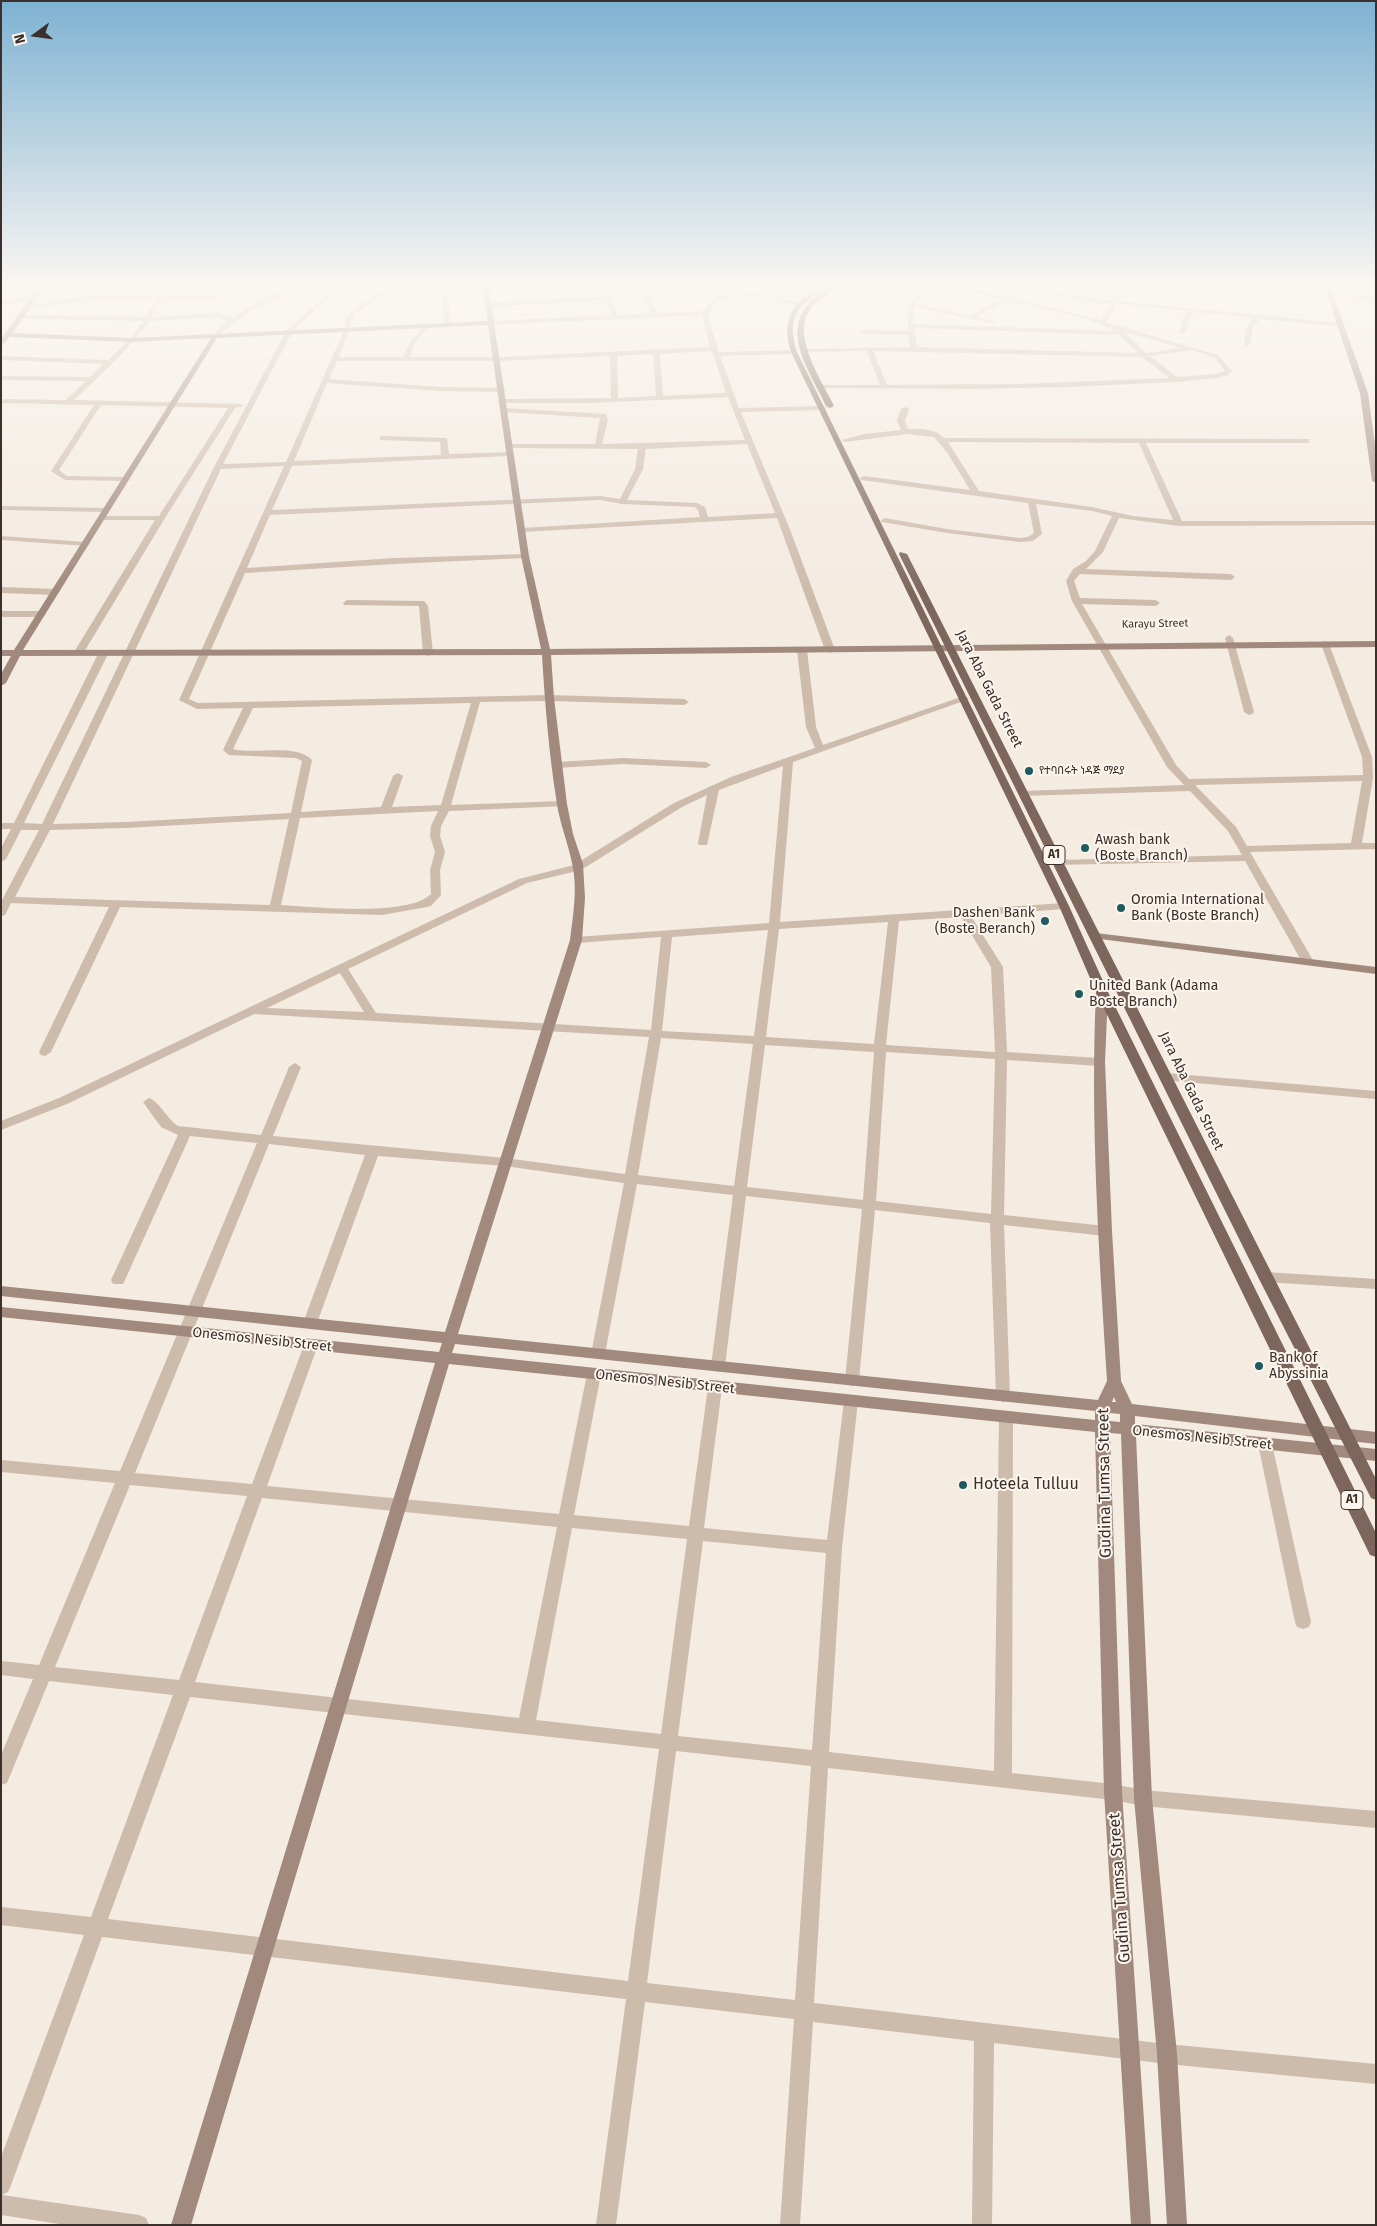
<!DOCTYPE html>
<meta charset="utf-8">
<style>
body{margin:0}
#map{position:relative;width:1377px;height:2226px;overflow:hidden;background:#f4ebe1;font-family:"Fira Sans",sans-serif}
canvas{display:block}
.frame{position:absolute;inset:0;border:2px solid #3b302b;pointer-events:none}
.north{position:absolute;left:10px;top:10px;width:50px;height:50px;-webkit-text-stroke:4px #fbf5ee;paint-order:stroke;rotate:256deg;font-size:14px;font-weight:700;line-height:20px;text-align:center;color:#3b302b}
.north::after{content:'';display:block;margin:auto;width:18px;height:22px;background:#3b302b;clip-path:polygon(50% 0,100% 100%,50% 72%,0 100%)}
</style>
<div id="map">
<canvas width="1377" height="2226"></canvas>
<div class="frame"></div>
<div class="north">N</div>
</div>
<script>
const ctx = document.querySelector('canvas').getContext('2d');
ctx.lineJoin = 'round';
function fillPath(path, color) {
  ctx.fillStyle = color;
  ctx.fill(path, 'evenodd');
}
function trace(path, color, width, dash) {
  ctx.strokeStyle = color;
  ctx.lineWidth = width;
  ctx.lineCap = dash ? 'butt' : 'round';
  ctx.setLineDash(dash || []);
  ctx.stroke(path);
}
function label(font, color, halo, rows, align = 'center') {
  ctx.font = font + ' "Fira Sans","Noto Sans Ethiopic",sans-serif';
  ctx.lineWidth = 4;
  ctx.setLineDash([]);
  ctx.textBaseline = 'middle';
  ctx.strokeStyle = halo;
  ctx.fillStyle = color;
  for (const [text, x, y, turn = 0] of rows) {
    ctx.save();
    ctx.translate(x, y);
    ctx.rotate((+turn || 0) * Math.PI / 180);
    ctx.textAlign = isNaN(turn) ? turn : align;
    if (halo) ctx.strokeText(text, 0, 0);
    ctx.fillText(text, 0, 0);
    ctx.restore();
  }
}
fillPath(new Path2D(`
 M16,283H29L1,289V285Z
 M170,283H176L166,296H217L225,290L226,283H232L231,290L222,299H163L151,317L217,313L232,318C250,306 290,281 311,283L249,312L216,337L213,335L214,334L228,321L217,317L149,321L146,327L113,363L74,400L240,404L244,406L235,408L165,518L84,652L76,654L74,652L155,520H102L98,518L102,516H159L228,408L101,405L59,470L67,476L126,477L130,479L126,481L65,480L51,471L94,405L1,403V399L66,400L86,381L1,380V376L90,377L103,364L1,360V356L108,360L130,339L143,321L22,319L19,317L22,315L145,317L157,299H98L29,309L26,307L61,299L98,295L160,296Z
 M349,283H356L323,303L292,332L223,464L286,462L345,328C345,327 345,321 345,320C350,303 400,282 416,283L374,301L355,314L339,357H403L409,343L427,323L430,325L414,344L410,357H498L710,347L702,315L492,325L489,323L492,321L611,315L606,300L490,307L487,305L490,303L605,296L600,283H606L618,315L650,314L640,289L643,287L646,289L657,313L704,311L711,300L717,298L709,283H715L722,296L756,293L801,303L799,306C770,298 744,292 716,302L708,316L719,352L794,350L797,352L794,354L720,356L739,408L823,406L827,408L823,410L741,412L791,532L835,650L830,653L825,650L777,518L522,532L518,530L522,528L700,517L698,510L695,507L622,504L600,500L270,515L247,568L394,558L525,554L529,556L525,558L394,564L245,573L189,699L198,703L549,695L684,699L689,702L684,705L549,701L480,702L451,805L562,801L567,804L566,806L449,811L441,826L440,836L445,852L440,870L441,895L431,906L427,907L382,915L120,907L51,1052L45,1056L41,1055L39,1052L109,907L11,903L5,915L1,916V902L39,830H21L6,859L1,862V848L11,829H1V823H14L99,652L107,650L109,652L24,823L42,824L214,467L286,331L319,301ZM712,351L726,393L663,396L660,354ZM653,354L656,396L618,398L617,356ZM610,356L611,398L504,399L500,401L504,403H590L728,397L745,440L602,444L608,420L606,414L505,408L501,410L502,412L600,418L595,444H510L506,446L510,448L638,449L635,469L620,499L600,496L272,510L292,466L510,456L514,454L510,452L449,454L447,438L383,436H380V440L440,442L441,455L294,461L327,383L440,391L502,392L506,390L502,388L440,387L329,379L337,361H498ZM747,444L775,513L708,517L705,507L697,503L627,500L643,469L646,449ZM284,466L179,700L197,709L243,708L223,750L229,755L296,758L302,761L291,813L126,822L53,824L221,469ZM471,703L441,805L392,807L403,776L398,773L393,776L381,807L301,812L312,760C296,743 255,755 233,749L253,708ZM438,811L431,826L430,836L435,852L430,870L431,894C408,917 314,907 281,905L300,818ZM289,819L270,905L15,897L50,830L126,828Z
 M440,283H446L451,325L448,327L445,325Z
 M933,283H948L1101,320L1111,304L1074,300L989,283H1001L1074,296L1112,300L1117,288L1107,283H1115L1123,287L1119,301L1340,323L1343,325L1340,327L1260,319L1253,326L1250,344L1247,346L1244,344L1246,329L1253,318L1194,312L1189,318L1186,332L1183,334L1180,332L1183,317L1188,311L1117,304L1106,322L1218,355L1232,371L1228,375L1216,378L1176,382L1069,387L970,389L820,388V386L822,385H880L867,351L804,352L802,351V349L910,347L908,335L863,334L860,332L863,330L908,331V304ZM939,284L941,285L999,299L970,316L916,303ZM1006,300L1084,318L1115,331L913,324L914,307L996,324V322L977,317ZM914,328L1119,335L1138,353L917,347ZM1124,332L1182,348L1146,353ZM1191,350L1214,357L1225,371L1216,374L1177,377L1150,356ZM873,351L1142,357L1169,378L1019,384L887,385Z
 M1330,294L1376,297V301L1328,297Z
 M35,295L37,298L1,306V302Z
 M905,407L909,409L905,421L908,429C921,429 934,428 944,438L1306,439H1309V443H1146L1182,521H1376V525L1179,526L1119,518L1103,552L1086,569L1231,574L1235,577L1231,580L1080,574L1074,581L1080,598L1156,600L1160,603L1156,606L1082,604L1176,765L1189,779L1363,775L1362,757L1321,644L1325,641L1329,644L1372,757L1373,778L1362,843H1376V849L1250,852L1314,962L1312,964L1308,965L1302,962L1245,861L1055,865L1054,863L1059,860L1242,855L1228,831L1190,791L1020,796L1019,794L1024,791L1184,785L1167,767L1072,601L1066,581L1073,569L1086,561L1095,551L1112,516L1092,511L1036,504L1042,534L1033,541L1020,542L947,533L882,522L881,520L885,518L947,529L1020,538L1028,537L1034,533L1028,503L861,480L860,478L864,476L970,490L948,454L934,437L907,434L845,442L841,440L865,434L901,430L897,421L901,409ZM948,442L1139,443L1173,520L1133,516L1092,507L979,491ZM1362,781L1351,843L1247,846L1236,827L1195,785Z
 M1,506L107,508L111,510L107,512L1,510Z
 M1,536L86,542L90,544L86,546L1,540Z
 M1,587L55,589L59,592L55,595L1,593Z
 M347,600L424,601L428,606L433,653L428,656L423,653L419,606L344,605L343,603Z
 M1,611H42L46,614L42,617H1Z
 M1229,635L1233,638L1254,712L1252,714L1249,715L1244,712L1225,638Z
 M802,647L807,650L816,727L823,745L961,697H967L969,699L793,762L780,922L1064,903L1069,906L1064,909L971,916L1003,967L1007,1052L1099,1058L1105,1062L1099,1066L1007,1060L1004,1215L1105,1226L1110,1228L1112,1231L1110,1234L1105,1236L1004,1225L1010,1396L1008,1400L1003,1402L998,1400L996,1396L990,1223L875,1210L859,1380L857,1384L852,1386L847,1384L845,1380L862,1209L746,1196L725,1366L723,1370L718,1372L713,1370L711,1366L733,1195L637,1184L605,1354L603,1358L598,1359L593,1358L591,1354L624,1183L505,1166L378,1156L317,1323L315,1327H305L303,1323L365,1155L269,1144L135,1473L252,1484L304,1345L306,1341L311,1340L316,1341L318,1345L267,1486L559,1514L587,1374L589,1370L594,1368L599,1370L601,1374L574,1515L689,1526L708,1387L710,1383L715,1381L720,1383L722,1387L704,1528L827,1540L844,1401L846,1397L851,1395L856,1397L858,1401L842,1547L829,1752L994,1771L999,1417L1001,1413L1006,1411L1011,1413L1013,1417L1012,1773L1113,1784L1143,1790L1376,1811V1828L1143,1806L1113,1800L828,1768L814,2003L1167,2044L1376,2064V2084L1167,2064L994,2043L992,2225H972L974,2041L813,2022L800,2225H780L794,2019L645,2002L616,2225H596L626,1999L102,1937L11,2185L8,2192L2,2195L139,2215L146,2218L149,2225H66L1,2215V2157L84,1935L1,1925V1907L91,1917L173,1695L49,1681L7,1783L1,1785V1755L33,1679L1,1675V1661L39,1665L115,1483L1,1472V1460L120,1471L257,1143L190,1136L125,1280L123,1284H113L111,1280L178,1135L161,1127L143,1102L149,1098C159,1101 167,1119 178,1126L261,1135L289,1067L295,1063L301,1067L273,1136L505,1158L625,1174L649,1037L254,1014L67,1104L1,1130V1121L59,1098L519,879L574,865L674,803L731,777L815,748L806,727L797,650ZM783,766L769,923L576,937L570,940L576,943L661,937L651,1030L376,1013L348,969L527,883L581,870L682,807L707,795L698,843L699,845H707L719,790ZM961,917L991,967L995,1052L886,1045L899,921ZM888,922L874,1044L766,1037L779,929ZM768,930L754,1036L662,1031L672,937ZM340,973L364,1012L267,1008ZM661,1038L753,1044L734,1186L638,1175ZM765,1045L874,1052L863,1200L747,1187ZM886,1052L995,1059L991,1214L876,1201ZM130,1485L247,1496L179,1680L55,1667ZM262,1498L557,1527L519,1718L195,1682ZM572,1528L687,1539L661,1734L536,1720ZM703,1541L826,1553L812,1750L678,1736ZM190,1697L659,1749L628,1981L108,1919ZM676,1751L811,1766L795,2000L647,1983Z
 M623,758L706,762L711,765L706,768L623,764L557,768L552,765L557,762Z
 M1166,1073L1376,1091V1099L1162,1080L1160,1077Z
 M1265,1272L1376,1279V1289L1265,1282L1260,1281L1258,1277L1260,1273Z
 M1265,1438L1270,1440L1272,1444L1311,1622L1309,1627L1303,1629L1297,1627L1295,1622L1258,1444L1260,1440Z`), '#cdbbac');
fillPath(new Path2D(`
 M41,283H47L13,333L132,338L488,321L482,283H488L529,556L550,649L1376,641V647L551,655L554,698L567,804L573,834L583,864L585,898L582,940L458,1334L1098,1400L1107,1381C1099,1252 1090,1122 1096,992L1098,989H1106L1108,992L1105,1062L1112,1231L1121,1381L1132,1404L1376,1432V1444L1135,1416V1424L1376,1449V1461L1136,1436L1152,1798L1177,2054L1187,2225H1167L1157,2054L1134,1798L1121,1434L1110,1433L1122,1792L1151,2225H1131L1104,1792L1095,1432L449,1364L191,2225H171L435,1363L1,1317V1307L439,1352L442,1343L1,1296V1286L445,1332L570,940C573,915 578,888 572,863C568,843 560,824 557,804C549,755 545,704 542,655L20,656L6,683L1,686V674L11,656H1V650H14L211,338L132,342L10,337L1,346V339ZM488,325L521,556L541,649L23,650L217,338ZM455,1344L1095,1411V1420L452,1353ZM1114,1397L1116,1402H1112ZM1110,1413L1120,1414V1422L1110,1421Z
 M1323,283H1329L1368,393L1376,452V483L1372,481L1360,393Z
 M1096,933L1376,967V974L1092,938L1090,936Z`), '#a18a7d');
fillPath(new Path2D(`
 M825,283H832C804,306 784,308 797,352L1069,906L1108,992L1376,1533V1557L1370,1555L1096,992L1059,906L791,352C780,317 795,300 825,283Z
 M835,283H842C832,293 817,298 809,311C792,337 822,381 834,406L830,408L826,406C814,379 785,340 803,311C810,298 824,290 835,283Z
 M900,552L907,554L1376,1479V1500L1371,1498L1258,1277L899,554Z`), '#7d675c');
const sky = ctx.createLinearGradient(0, 0, 0, 594);
sky.addColorStop(0, '#7eb2d2');
sky.addColorStop(0.48, '#faf6f2');
sky.addColorStop(1, '#faf6f200');
ctx.fillStyle = sky;
ctx.fillRect(0, 0, 1377, 594);
for (const [x, y, r, color] of [
 [1029,771,5,"#1f5a5e"],
 [1085,848,5,"#1f5a5e"],
 [1121,908,5,"#1f5a5e"],
 [1045,921,5,"#1f5a5e"],
 [1079,994,5,"#1f5a5e"],
 [1259,1366,5,"#1f5a5e"],
 [963,1485,5,"#1f5a5e"]
]) {
  const dot = new Path2D();
  dot.arc(x, y, r, 0, 2 * Math.PI);
  ctx.fillStyle = color;
  ctx.fill(dot);
  trace(dot, '#fbf5ee', 2);
}
label('11px', '#3b302b', '#fbf5ee', [
 ["Karayu Street",1155,624,-1]
]);
label('11px', '#3b302b', '#fbf5ee', [
 ["የተባበሩት ነዳጅ ማደያ",1039,771]
], 'left');
for (const [x, y, w] of [
 [1054,855,22],
 [1352,1500,22]
]) {
  const box = new Path2D();
  box.roundRect(x - w / 2, y - 9.5, w, 19, 4);
  ctx.fillStyle = '#fbf5ee';
  ctx.fill(box);
  trace(box, '#3b302b', 1);
}
label('bold 12px', '#3b302b', null, [
 ["A1",1054,855],
 ["A1",1352,1500]
]);
label('14px', '#3b302b', '#fbf5ee', [
 ["Jara Aba Gada Street",989,689,63],
 ["Jara Aba Gada Street",1191,1091,64],
 ["Onesmos Nesib Street",262,1340,6],
 ["Onesmos Nesib Street",665,1382,6],
 ["Onesmos Nesib Street",1202,1438,6]
]);
label('14px', '#3b302b', '#fbf5ee', [
 ["Awash bank",1095,840],
 ["(Boste Branch)",1095,856],
 ["Oromia International",1131,900],
 ["Bank (Boste Branch)",1131,916],
 ["Dashen Bank",1035,913,"right"],
 ["(Boste Beranch)",1035,929,"right"],
 ["United Bank (Adama",1089,986],
 ["Boste Branch)",1089,1002],
 ["Bank of",1269,1358],
 ["Abyssinia",1269,1374]
], 'left');
label('16px', '#3b302b', '#fbf5ee', [
 ["Gudina Tumsa Street",1105,1483,-91],
 ["Gudina Tumsa Street",1120,1888,-94]
]);
label('16px', '#3b302b', '#fbf5ee', [
 ["Hoteela Tulluu",973,1485]
], 'left');
</script>
